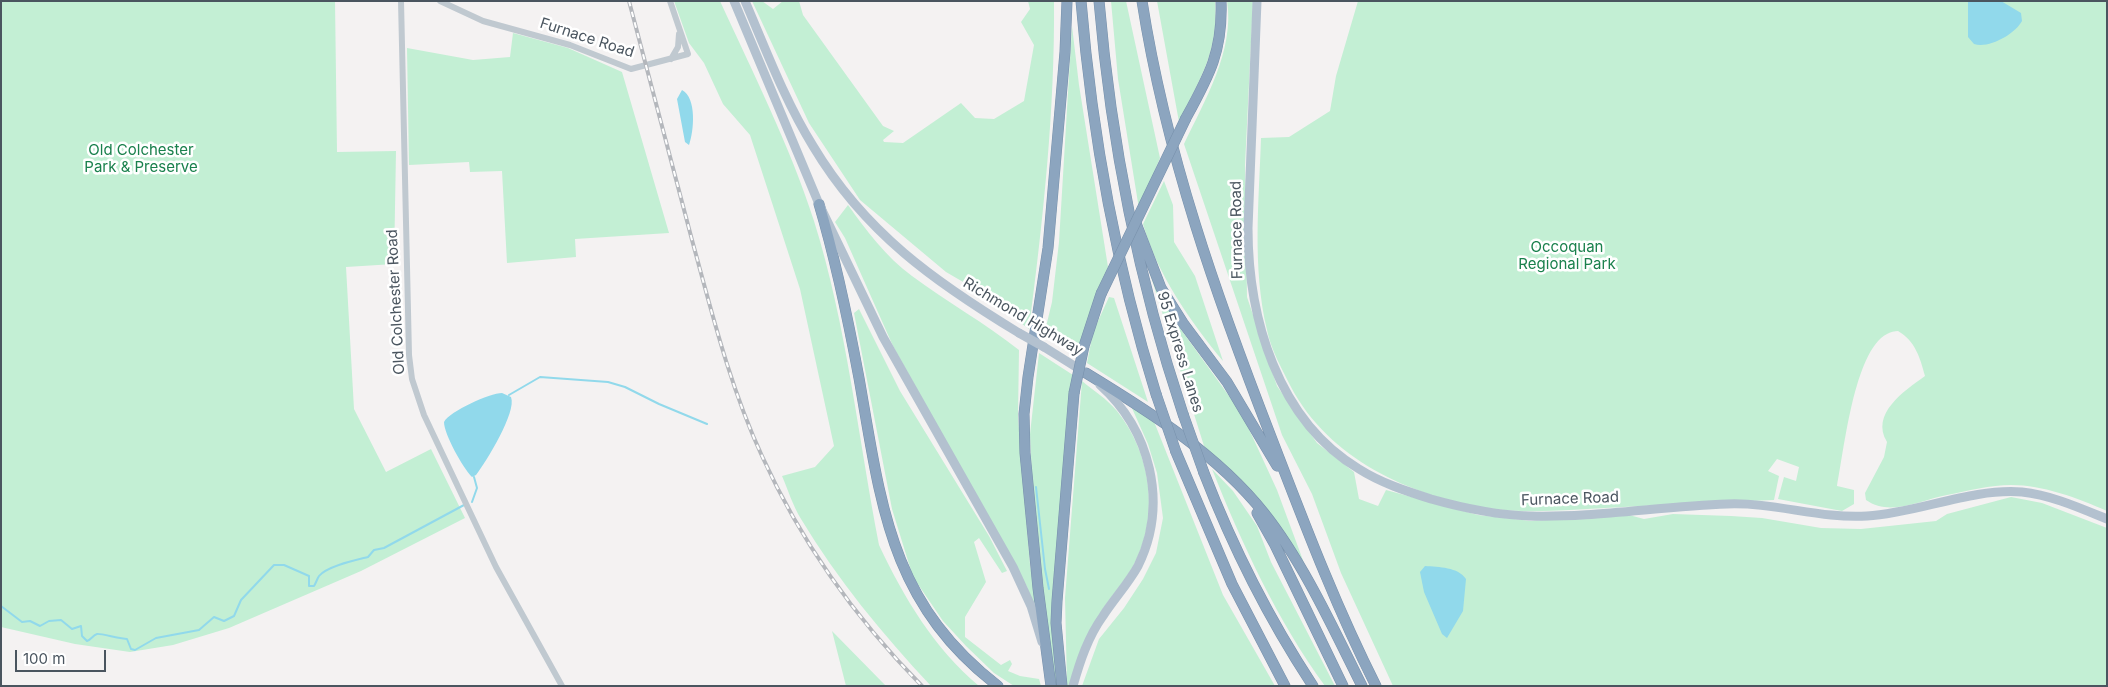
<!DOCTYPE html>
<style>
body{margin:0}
#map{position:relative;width:2108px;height:687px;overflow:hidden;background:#f4f2f2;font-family:Inter,sans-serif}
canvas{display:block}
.frame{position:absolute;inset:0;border:2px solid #4a555f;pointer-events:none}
.scale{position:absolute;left:15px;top:650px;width:91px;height:22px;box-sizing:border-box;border:2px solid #4a555f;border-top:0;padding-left:6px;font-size:15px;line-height:18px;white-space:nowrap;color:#4a555f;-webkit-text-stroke:4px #fff;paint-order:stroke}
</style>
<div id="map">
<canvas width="2108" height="687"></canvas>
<div class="frame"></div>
<div class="scale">100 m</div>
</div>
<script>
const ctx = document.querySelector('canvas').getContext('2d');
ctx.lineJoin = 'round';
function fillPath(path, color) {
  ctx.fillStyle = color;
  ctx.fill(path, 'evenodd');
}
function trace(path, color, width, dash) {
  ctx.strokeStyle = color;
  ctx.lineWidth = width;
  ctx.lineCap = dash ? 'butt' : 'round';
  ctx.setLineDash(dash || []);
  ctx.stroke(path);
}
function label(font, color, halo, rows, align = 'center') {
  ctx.font = font + ' Inter,sans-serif';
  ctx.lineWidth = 5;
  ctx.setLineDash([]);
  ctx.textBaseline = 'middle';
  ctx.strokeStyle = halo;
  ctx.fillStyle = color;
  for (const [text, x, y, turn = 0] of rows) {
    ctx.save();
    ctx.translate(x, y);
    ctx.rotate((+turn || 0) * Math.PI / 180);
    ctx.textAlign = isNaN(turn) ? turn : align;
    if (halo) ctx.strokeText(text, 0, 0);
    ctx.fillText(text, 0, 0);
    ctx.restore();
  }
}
fillPath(new Path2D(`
 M1,1H335L337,152L396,151L394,264L346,267L354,409L386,472L431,449L465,518L361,571L229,628L173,645L130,652L75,644L1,627Z
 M674,1H720C753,73 790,146 814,221C847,326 858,438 879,545C904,598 934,648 979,686H931C883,635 837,579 801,519C793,506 788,490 782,476L815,467L834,446L800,289L750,135L723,104L704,63L689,43Z
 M752,1H762L773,9L783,1H799L803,15L883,126L894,131L883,140L884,142L903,143L961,103L975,118L994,119L1024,101L1034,45L1021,22L1030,9L1028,1H1054C1055,111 1043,220 1029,329L970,286L946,272L860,200L809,123Z
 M1111,1H1126L1160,158L1139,209L1118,79Z
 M1157,1H1215C1219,52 1200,78 1179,122Z
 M1227,1H1253L1245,165L1247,297L1277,386L1317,443L1354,472L1359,499L1378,506L1386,490L1478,515L1531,521L1629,515L1644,519L1673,514L1731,516L1762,518L1821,528L1861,529L1936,521L1947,514L2011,497L2042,503L2107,528V686H1393L1341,573L1312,494L1282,435L1184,144C1204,102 1235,50 1227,1Z
 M1358,1H2107V511C2078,498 2043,485 2011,485C1991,485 1967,491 1947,495C1921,500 1890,517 1866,500L1865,493L1884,457L1887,442C1870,414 1904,391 1925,376C1920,357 1915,341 1898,331C1895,331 1890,332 1887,334C1854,351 1844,451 1837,486L1854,490V504L1842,511L1778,499L1784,477L1796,481L1799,467L1777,459L1768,471L1779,476L1774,500C1718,502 1661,505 1605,508C1566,510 1526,514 1487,508C1410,496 1329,459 1291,387C1282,369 1271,350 1267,330C1252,267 1259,202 1261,138L1289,137L1330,111L1336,76Z
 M1072,26L1079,85L1108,267L1076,355L1044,335L1052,302L1059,242Z
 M513,33L568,48L622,72L669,233L575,239L576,257L507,263L502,171L470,172L469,162L409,165L407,48L473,60L510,57Z
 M1164,181L1173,205L1174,242L1195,276L1223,361C1190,321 1157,274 1143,224Z
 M848,205C866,230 886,257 912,276C947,302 985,323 1019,350L1018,417L1030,564L1039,623L1027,587L893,346L845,238L835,222Z
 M1147,264L1177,324L1242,414L1277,490L1304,563L1276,521L1254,495L1204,446Z
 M1109,297L1114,298L1148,402L1087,363L1093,332Z
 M859,309L900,391L989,536L1007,571L1002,573L979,538L974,542L986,582L965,617V637L1001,665L1010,660L1012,664L1008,671L1020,676L1039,679L1041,686H1014L994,673L966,646L943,621L913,577L892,509L854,313Z
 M1039,353L1073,375L1053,586L1060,686H1055L1043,590L1032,478L1030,434Z
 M1082,381C1094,391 1107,399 1117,411C1150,452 1159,511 1137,558C1128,579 1110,596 1099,615C1086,636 1079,663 1070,686H1067L1065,598Z
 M1131,406L1153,419L1223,595L1275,686H1082L1099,639L1124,608L1143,579L1156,553L1163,518L1157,473L1148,444Z
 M1212,469L1233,491L1257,526L1271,562L1335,686H1325C1278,622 1241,542 1212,469Z
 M832,631L886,686H846Z`), '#c3efd4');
fillPath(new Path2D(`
 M1968,1H2001L2021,13L2022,21C2015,34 1989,49 1974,44L1968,37Z
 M682,90C697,98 694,131 689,145L685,142L677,99Z
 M502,393L511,397C517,412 486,462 476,475L472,477C463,468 444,434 444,422C450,411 490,393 502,393Z
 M1425,566C1439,567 1458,567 1466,579L1463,611L1447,638L1442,634L1424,592L1420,572Z`), '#91d9eb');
trace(new Path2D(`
 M509,395L540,377L608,382L625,387L659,404L707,424
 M1036,487L1045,569L1049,589
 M472,502L477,488L474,477
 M1,606L22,622L30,621L40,626L49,621L61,620L72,629L81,626L82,636L87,641C91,640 93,635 97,634C99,633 121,639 127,639L131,649L135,650L156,638L199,630L214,617L224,621L234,616L241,600L274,565H284L309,576V586H314C316,583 317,579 319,576C327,566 356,560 368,557L374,550L384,548L464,505`), '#91d9eb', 2);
const highway = new Path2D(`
 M1081,1C1092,135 1116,266 1156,394
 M1099,1C1111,143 1138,279 1183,414
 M1142,1C1166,155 1217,298 1273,442C1305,525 1336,607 1376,686
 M1186,118C1209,76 1223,51 1221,1
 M819,204C836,261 848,319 859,378C881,503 889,602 998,686
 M1134,218L1161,288L1183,323L1227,382L1277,466
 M1084,346L1101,294
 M1086,373C1150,412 1217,454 1264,513C1303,562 1334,630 1362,686
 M1176,452L1232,584L1285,686
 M1204,473C1233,548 1269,619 1313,686
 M1257,513L1275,545L1343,686
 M1051,686L1038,588L1025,453L1024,414L1028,377L1048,248L1065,52L1067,1
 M1062,686L1056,623L1057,601L1074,393`);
trace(highway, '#7790ab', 11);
trace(new Path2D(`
 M401,1L409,355L412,379L424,415L496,567L562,686
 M440,1L483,21L570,45L631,69L688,54L670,1
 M671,59L678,47L679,34`), '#c0c9d0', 6);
trace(new Path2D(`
 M734,1L819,204L883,337L1013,567L1031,606L1042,642
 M745,1C766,50 785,101 813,146C865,233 935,282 1019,333
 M1257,1L1248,228C1248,317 1277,420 1359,469C1381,483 1406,491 1431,499C1463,508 1496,515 1529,516C1593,518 1662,506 1727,504C1774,502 1820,519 1867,516C1919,513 1970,488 2022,492C2051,495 2080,508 2107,519
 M1044,347L1084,372
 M1073,686C1080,661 1088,637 1103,616C1114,599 1128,584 1138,566C1169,503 1150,430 1100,385`), '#b3c1cf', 9);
trace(highway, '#8ca5bf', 10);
const rail = new Path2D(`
 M629,1C650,81 671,160 692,240C712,313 730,387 762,456C801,542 856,619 922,686`);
trace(rail, '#b4b7bc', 4);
trace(rail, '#fff', 2, [5.5]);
const highwayBridge = new Path2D(`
 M1101,294L1186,118
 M1074,393L1084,346
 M1156,394L1176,452
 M1183,414L1204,473`);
trace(highwayBridge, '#7790ab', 11, []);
trace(new Path2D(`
 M1019,333L1044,347`), '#b3c1cf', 9);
trace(highwayBridge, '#8ca5bf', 10);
label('15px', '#4a555f', '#fff', [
 ["Furnace Road",587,38,18],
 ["Furnace Road",1237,230,-91],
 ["Old Colchester Road",396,302,-93],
 ["Richmond Highway",1023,317,31],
 ["95 Express Lanes",1180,352,73],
 ["Furnace Road",1570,499,-2]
]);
label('15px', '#1a814d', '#fff', [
 ["Old Colchester",141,150],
 ["Park & Preserve",141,167],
 ["Occoquan",1567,247],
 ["Regional Park",1567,264]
]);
</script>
